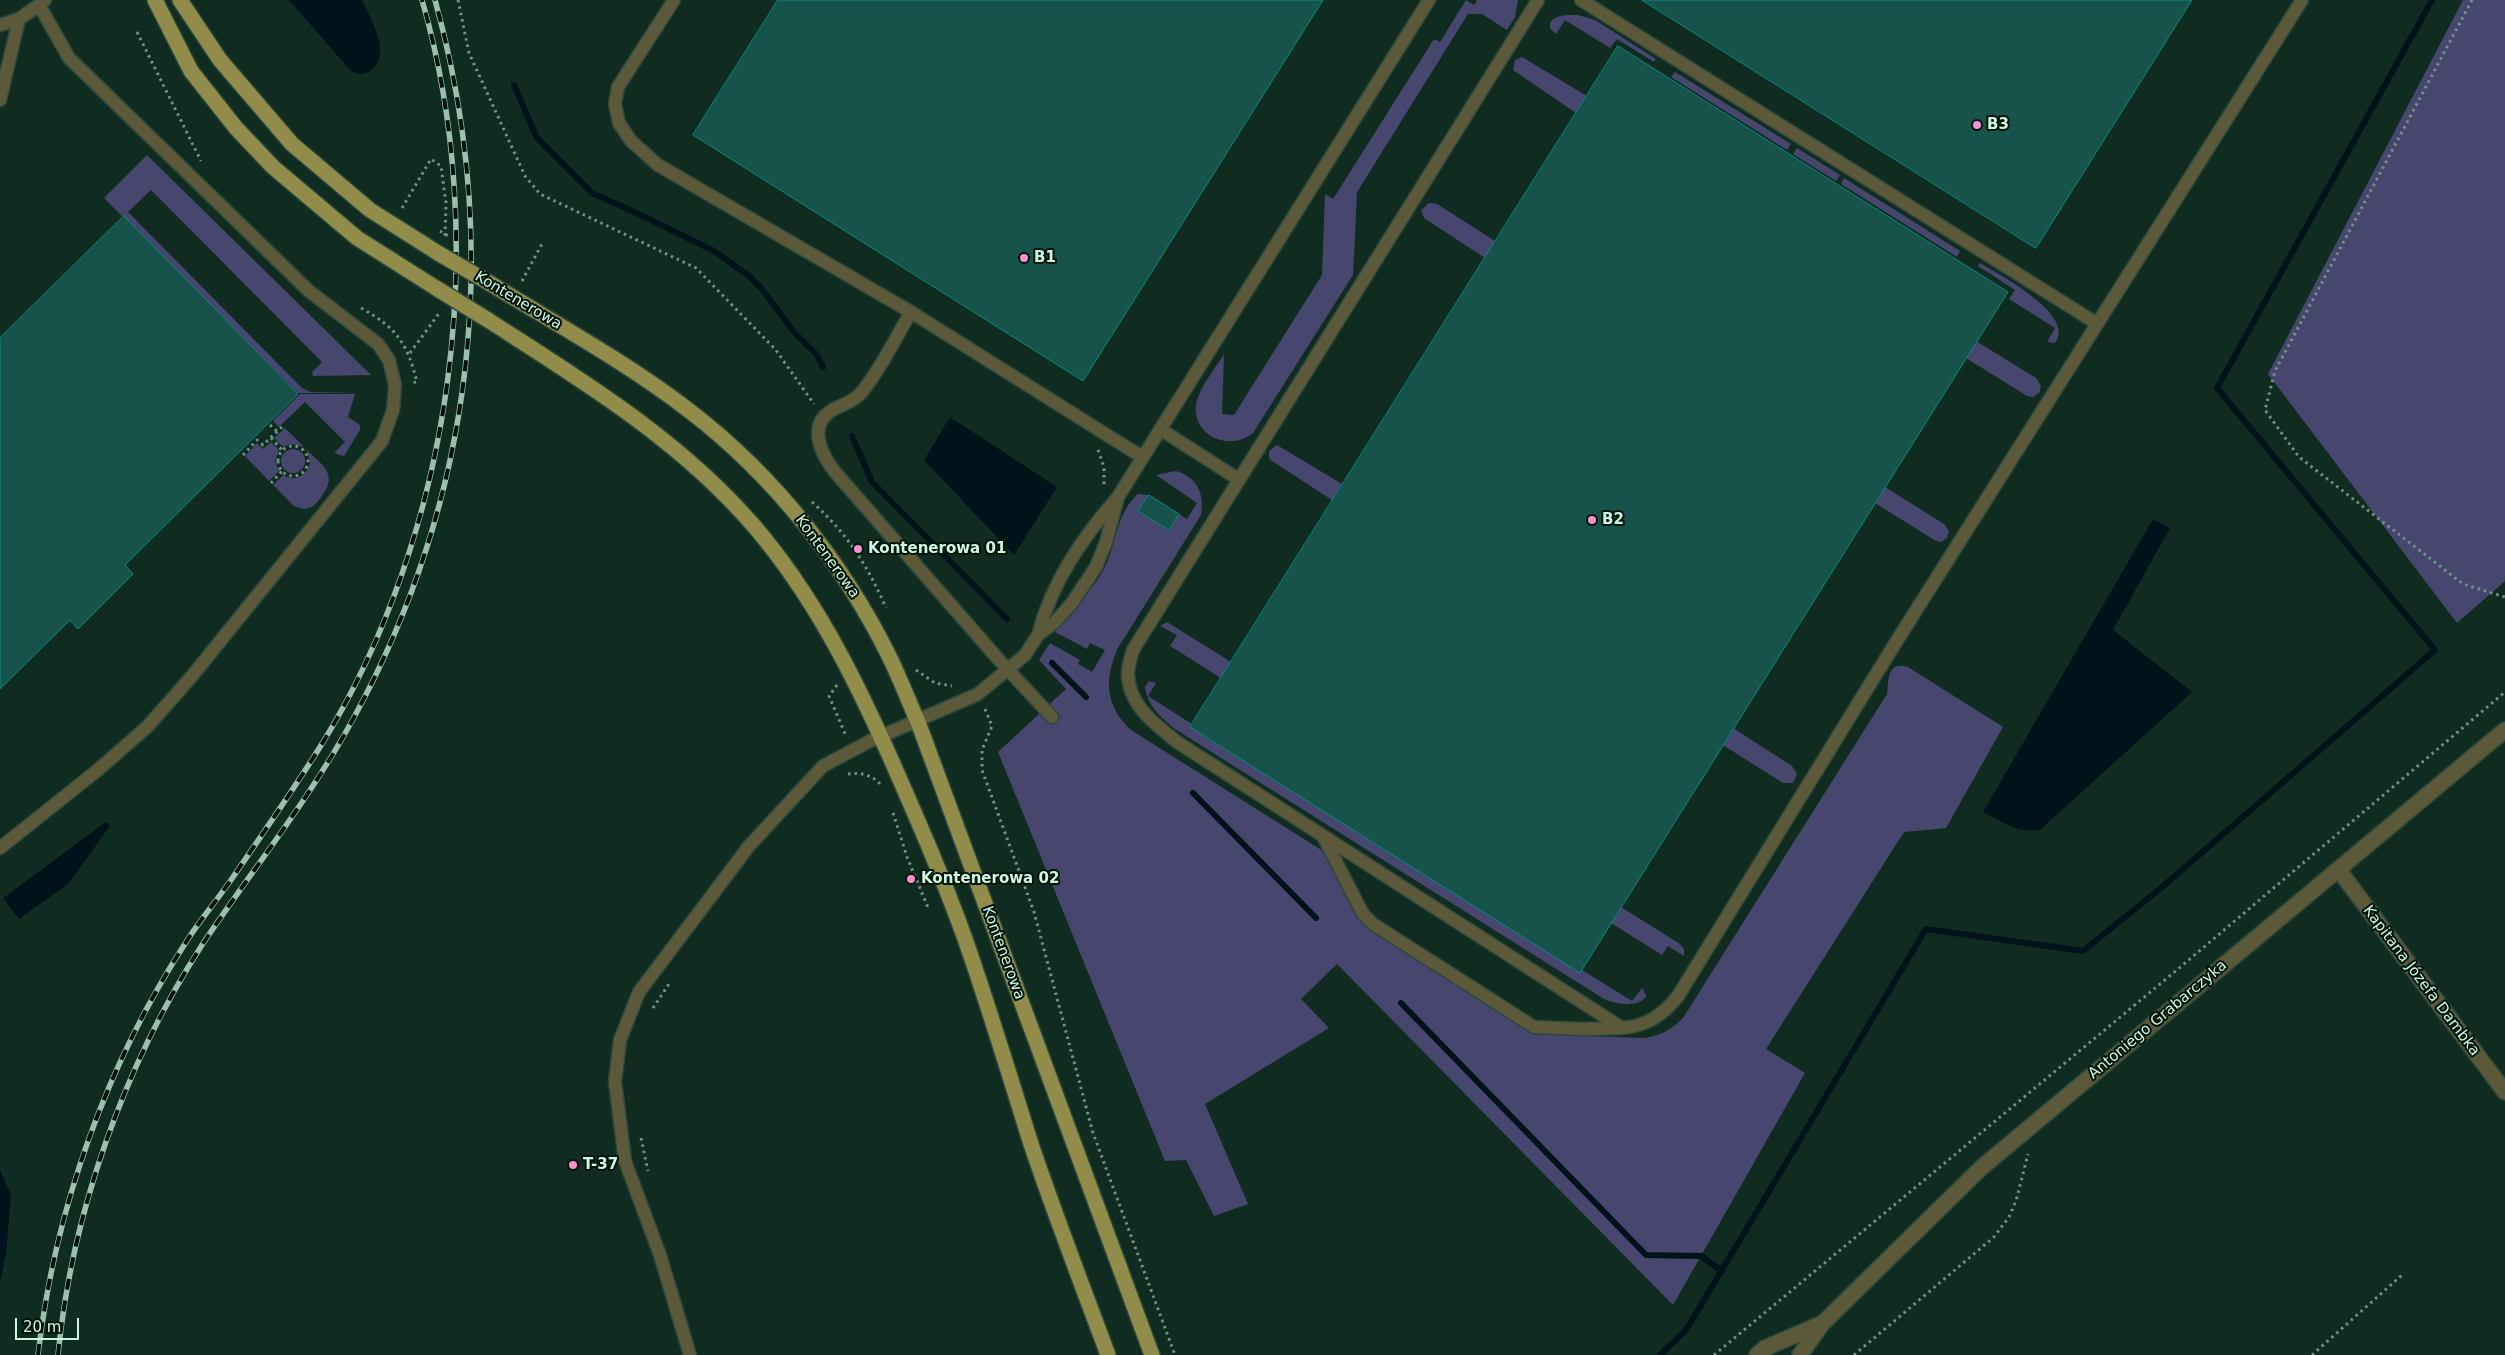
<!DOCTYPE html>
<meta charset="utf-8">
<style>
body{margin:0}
#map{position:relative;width:2505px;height:1355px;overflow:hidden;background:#102c20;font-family:"DejaVu Sans",sans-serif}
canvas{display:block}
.scale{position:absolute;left:15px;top:1318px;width:64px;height:22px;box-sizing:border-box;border:2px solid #cef7e2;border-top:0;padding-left:6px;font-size:15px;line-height:18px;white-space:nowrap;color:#cef7e2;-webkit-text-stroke:4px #00140a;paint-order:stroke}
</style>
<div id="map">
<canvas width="2505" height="1355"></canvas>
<div class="scale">20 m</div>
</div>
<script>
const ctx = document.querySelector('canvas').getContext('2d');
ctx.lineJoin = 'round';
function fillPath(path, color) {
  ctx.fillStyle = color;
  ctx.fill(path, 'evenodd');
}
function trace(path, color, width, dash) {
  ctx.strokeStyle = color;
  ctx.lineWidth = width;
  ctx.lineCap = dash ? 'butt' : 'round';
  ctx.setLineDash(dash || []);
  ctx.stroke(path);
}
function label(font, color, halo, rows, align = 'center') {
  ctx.font = font + ' "DejaVu Sans",sans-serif';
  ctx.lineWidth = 4;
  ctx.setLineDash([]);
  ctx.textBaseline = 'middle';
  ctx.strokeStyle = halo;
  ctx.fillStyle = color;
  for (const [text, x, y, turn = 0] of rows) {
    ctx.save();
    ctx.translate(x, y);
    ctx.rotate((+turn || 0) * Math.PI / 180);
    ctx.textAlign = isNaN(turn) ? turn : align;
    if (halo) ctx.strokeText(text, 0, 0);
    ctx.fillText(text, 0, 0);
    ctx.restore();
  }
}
fillPath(new Path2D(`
 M1466,0L1474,5L1477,0H1518L1515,17L1507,30L1482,14H1468L1357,192L1353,275L1253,433C1230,452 1192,436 1196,405C1199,387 1215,369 1224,354L1222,414L1234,415L1322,275L1325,194L1333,199L1434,39L1440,42Z
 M2463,0H2505V581L2457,623L2268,374Z
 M1578,15L1595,20L1656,59L1654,62L1617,39L1610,48L1565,20L1556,34L1550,28V23C1556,14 1568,15 1578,15Z
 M1522,57L1587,96L1576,113L1513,70L1515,60Z
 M1675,72L1791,144L1787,150L1671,77Z
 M1797,148L1840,175L1836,181L1793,154Z
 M147,155L371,375L313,376L312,372L322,362L151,190L128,212L302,388L310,392L356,393H298L104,198Z
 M1844,178L1960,251L1957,257L1841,184Z
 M1429,203L1437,204L1495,241L1485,258L1424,218L1421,210Z
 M1980,263C1998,274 2077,315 2055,343L2047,342L2055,328L2009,299L2015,290L1978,266Z
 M1976,341L2036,378L2041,386L2039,393L2033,397L2027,396L1966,358Z
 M300,394H355L348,417L360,425V430L344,456L334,453L345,442L305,402L279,427L273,421Z
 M285,428L304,447L291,444L283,447L274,438Z
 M271,442L279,450L275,461L279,471L269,481L245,456L257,443L263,449Z
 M1277,445L1342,484L1332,500L1272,461L1269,458V451Z
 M281 461a12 12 0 1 1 24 0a12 12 0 1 1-24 0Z
 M307,450C323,466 338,474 322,496C317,503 312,509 303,509L294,506L273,485L283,475C295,482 305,477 310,464Z
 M1176,471C1197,477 1205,494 1201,515L1118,648C1104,679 1105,706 1131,730L1323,851L1362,923L1529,1031L1536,1034L1644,1038C1660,1036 1672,1029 1683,1018L1887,694C1889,679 1887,661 1908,667L2003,727L1946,828L1904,832L1766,1049L1805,1073L1673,1305L1337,964L1301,999L1329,1028L1205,1104L1248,1204L1214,1216L1186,1160L1165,1161L998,752L1066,689L1039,660L1050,643L1080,660L1078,664L1092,672L1105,650L1090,643L1087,649L1055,632C1072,608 1097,588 1108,560C1117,537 1118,512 1138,494L1149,495L1139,511L1169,530L1179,514L1187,519L1197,503L1156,475Z
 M1885,487L1944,524L1949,531L1947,538L1941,542L1936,541L1875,503Z
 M1167,622L1231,662L1221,678L1170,646L1177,635L1160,626Z
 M1149,681L1156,683L1148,696L1192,724L1190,727L1580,972L1582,970L1632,1001L1642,988L1646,995L1645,998C1635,1008 1616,1004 1604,999L1175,729C1161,718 1147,705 1145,687Z
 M1733,728L1792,766L1797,774L1793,783H1783L1723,745Z
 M1621,907L1680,944L1684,949V956L1668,946L1662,955L1611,923Z`), '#46466e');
fillPath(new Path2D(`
 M289,0H362C370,19 394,55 369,72C363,75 356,74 351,71Z
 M950,417L1057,487L1014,555L924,460Z
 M2153,519L2170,528L2113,630L2192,692L2041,829C2020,835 2002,822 1983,812Z
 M106,822L110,826L68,884L19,919L3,898Z
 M0,1170L11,1195L6,1254L0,1283Z`), '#00121a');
trace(new Path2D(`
 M514,85L537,138L592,193L641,215L714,251L749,276L762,289L794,332L817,355L823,367
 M852,436L872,482L1007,619
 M1052,663L1086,697
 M1193,793L1316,918
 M1401,1003L1646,1255L1701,1256L1722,1271
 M1660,1355L1686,1330L1926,929L2083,951L2161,888L2435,650L2217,388L2432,0`), '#00121a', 6);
const building = new Path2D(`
 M778,0H1323L1083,381L693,135Z
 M1642,0H2192L2036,248Z
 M1618,46L2008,292L1580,973L1190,727Z
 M124,216L298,394L125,565L133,574L78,629L70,620L0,689V338Z
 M1149,495L1179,514L1169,530L1138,511Z`);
fillPath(building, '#17524b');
trace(building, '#048c80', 1);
const lane = new Path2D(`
 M674,0L618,87L615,104L619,123L631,141L658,165L911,312L1142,457
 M1538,0L1133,650C1131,657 1128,666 1128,673C1128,705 1155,724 1177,742L1622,1028C1647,1026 1663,1015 1678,996L1891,650L2302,0
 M1581,0L2096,323
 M0,25L19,19L39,5
 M0,100L19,19
 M911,312C896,337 883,365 865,388C857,400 846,403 834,409C806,424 821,454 835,472L999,660L1052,717
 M1160,429L1238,479
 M1038,635C1052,582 1082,538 1118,497L1429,0
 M1324,838L1363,914L1373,924L1534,1027L1584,1029L1622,1028
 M0,848L99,769L148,726L192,676L382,441L393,410L395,385L389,360L378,344L309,291L69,58L39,5L45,0
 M690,1355L660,1255L625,1161L615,1082L620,1040L639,992L749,846L823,766L870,741L978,694L1025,655L1038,635L1055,622L1072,603L1096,567L1106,542L1118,497`);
const street = new Path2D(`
 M2338,869L2505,1092
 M1757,1355L1765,1348L1821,1324
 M1800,1355L1822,1324L1981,1168L2505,730`);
const primary = new Path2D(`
 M155,0L191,71L236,128L273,167L357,238L436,288
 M180,0L220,60L292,144L370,210L438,253
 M491,284C558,325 629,364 691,412C774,476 843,563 889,656C900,678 908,700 918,722L1152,1355
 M488,320C583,381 680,440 754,526C813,595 853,674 890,757C916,816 942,875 964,936C988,1004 1009,1074 1031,1144C1055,1215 1082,1285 1108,1355`);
trace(lane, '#2b483b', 15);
trace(street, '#2b483b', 18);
trace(primary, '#2b483b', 18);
trace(new Path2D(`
 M458,0L469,53L525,176L540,194L696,268L775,349L814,404
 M2472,0L2275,371L2265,410L2299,457L2463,584L2505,597
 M137,32L201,161
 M402,208L431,159L441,166L446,203L445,236
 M522,281L543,242
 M361,308C397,328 407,343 417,382L410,383
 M410,353L440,312
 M270,425L278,432
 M271,438L282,450
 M278 461a15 15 0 1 1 30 0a15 15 0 1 1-30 0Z
 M1098,450L1104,467V485
 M243,455L257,440L263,445L283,426
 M271,483L282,471
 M812,502C846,532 868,566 886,608
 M916,670L935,683L952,686
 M837,685L829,696L846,736
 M985,709L992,726L982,750V770L1034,912L1093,1133L1175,1355
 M848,774C861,772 873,775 882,786
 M893,813L907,857L929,910
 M653,1008L669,984
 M641,1138L648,1171
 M1714,1355L2178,969L2505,692
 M1854,1355L1994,1237L2009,1217L2016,1201L2028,1154
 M2312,1355L2402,1275`), '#709382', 3, [2.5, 4]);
trace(lane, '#5c593b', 12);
trace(street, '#5c593b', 15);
trace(primary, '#928c4b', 15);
const rail = new Path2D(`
 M38,1355C55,1208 107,1063 188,939C201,919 217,900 231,880C261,836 292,792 320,747C453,533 492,242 422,0
 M58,1355C72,1212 124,1066 202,945C252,870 309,800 352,721C475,497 503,245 435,0`);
trace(rail, '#9bc1ae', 5.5);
trace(rail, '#00140a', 4, [11]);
const primaryBridge = new Path2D(`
 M438,253L491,284
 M436,288L488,320`);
trace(primaryBridge, '#2b483b', 18, []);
trace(new Path2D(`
 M440,231L448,236`), '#709382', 3, [2.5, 4]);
trace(primaryBridge, '#928c4b', 15);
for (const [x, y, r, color] of [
 [1977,125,5,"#f790cf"],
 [1024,258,5,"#f790cf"],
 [1592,520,5,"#f790cf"],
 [858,549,5,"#f790cf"],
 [911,879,5,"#f790cf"],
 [573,1165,5,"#f790cf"]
]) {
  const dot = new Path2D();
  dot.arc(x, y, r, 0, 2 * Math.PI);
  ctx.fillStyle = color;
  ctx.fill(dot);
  trace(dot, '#00140a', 2);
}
label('bold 15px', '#cef7e2', '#00140a', [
 ["B3",1987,125],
 ["B1",1034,258],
 ["B2",1602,520],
 ["Kontenerowa 01",868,549],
 ["Kontenerowa 02",921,879],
 ["T-37",583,1165]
], 'left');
label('15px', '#cef7e2', '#00140a', [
 ["Kontenerowa",518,301,31],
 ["Kontenerowa",827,557,54],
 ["Kontenerowa",1003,953,70],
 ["Kapitana Józefa Dambka",2421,981,53],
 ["Antoniego Grabarczyka",2158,1020,-40]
]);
</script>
